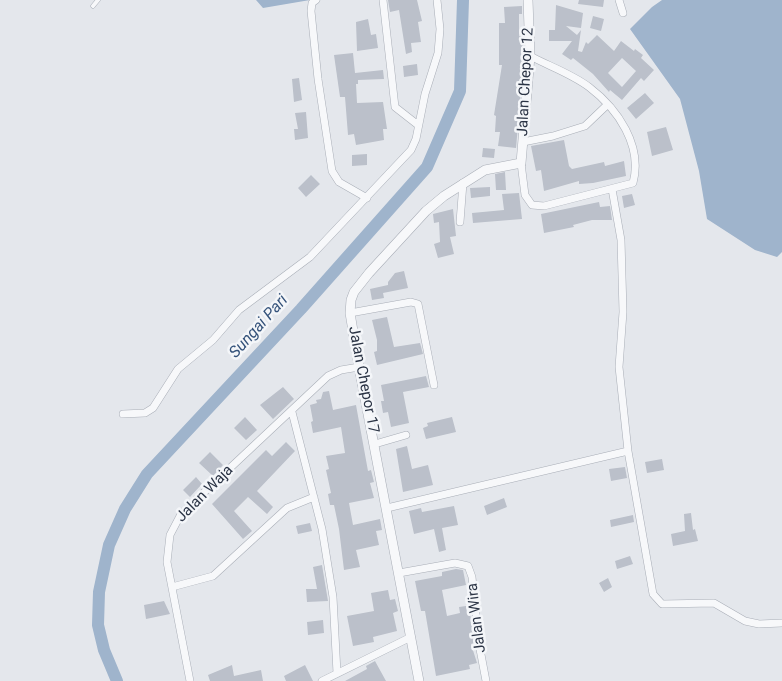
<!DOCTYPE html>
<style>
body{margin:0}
canvas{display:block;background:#e4e7ec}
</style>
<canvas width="782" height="681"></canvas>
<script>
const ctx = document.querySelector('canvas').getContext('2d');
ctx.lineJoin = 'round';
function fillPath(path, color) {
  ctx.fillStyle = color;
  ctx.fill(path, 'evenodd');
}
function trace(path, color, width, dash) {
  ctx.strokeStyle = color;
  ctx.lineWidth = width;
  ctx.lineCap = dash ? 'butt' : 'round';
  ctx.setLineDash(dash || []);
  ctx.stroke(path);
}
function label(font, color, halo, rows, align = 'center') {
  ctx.font = font + ' Roboto,sans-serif';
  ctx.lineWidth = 5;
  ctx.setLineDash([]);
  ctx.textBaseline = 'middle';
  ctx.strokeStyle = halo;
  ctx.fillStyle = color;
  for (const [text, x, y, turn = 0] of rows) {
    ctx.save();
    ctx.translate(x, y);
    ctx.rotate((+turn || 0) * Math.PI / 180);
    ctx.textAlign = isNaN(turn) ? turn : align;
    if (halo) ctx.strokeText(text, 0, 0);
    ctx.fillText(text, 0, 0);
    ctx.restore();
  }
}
fillPath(new Path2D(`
 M256,0H310L263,8Z
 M662,0H782V252L777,257L755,250L707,219L699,171L680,99L630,29L652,7Z`), '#9fb4cc');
trace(new Path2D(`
 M117,681L104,650L98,625L99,592L109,545L125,509L147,474L301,309L427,167L460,91L463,0`), '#9fb4cc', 12);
fillPath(new Path2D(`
 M388,0H417L422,21L418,22L421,42L411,43L412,52L406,54L399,10L390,12Z
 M579,0H604L603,7L578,4Z
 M556,5L583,13L581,28L566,26L577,35L581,30L578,51L582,52L586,42L588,44L597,35L614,51L621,41L634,51L635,49L643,55L641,58L654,70L644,81L641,78L622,100L610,90L609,92L593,74L573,58L571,60L562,54L572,41H549V30H555ZM622,58L636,71L622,87L608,73Z
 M522,6V14H519V36H523L524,56L516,148L498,146L500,132H495L496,116L494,115L502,65H499V23H505L504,7Z
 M593,16L604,19L601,31L590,28Z
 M368,19L371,35L376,34L378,48L357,51L356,22Z
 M353,53L355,73L383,70L384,79L358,80V84H356L357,103L383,102L387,129H383L384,140L356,145L354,134L348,135L345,97H340L334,55Z
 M417,64L418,75L404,77L403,66Z
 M299,78L302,100L294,102L292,79Z
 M645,93L654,103L636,119L627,108Z
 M306,112L308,138L295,140L294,129H298L295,113Z
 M666,127L673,150L652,156L647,132Z
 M564,140L569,166L572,169L604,162L605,166L624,161L626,176L593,183L579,184V181L544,191L541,170L536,171L531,146Z
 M483,148L495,149L494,158L482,157Z
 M367,154V165L352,166V155Z
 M505,172L506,190H496L495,174Z
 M311,175L320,184L306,197L298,188Z
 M490,187V196L471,198L470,188Z
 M519,193L522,219L473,223L472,213L504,210L502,194Z
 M632,194L635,205L624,208L622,196Z
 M599,202L600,207L610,206L612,220H592L573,225L574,227L544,233L541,214Z
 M453,209L456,236L450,237L454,254L438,258L434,244L440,242L439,222L434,223L433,214Z
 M404,271L408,288L383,293L384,298L372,300L370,289L388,285V282L395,273Z
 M387,317L394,347L420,343L423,354L377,365L374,352L377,351V340L372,320Z
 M426,376L429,387L403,392L409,423L391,427L388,412L383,413L381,401H384L381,385Z
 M283,387L294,399L273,419L260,405Z
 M329,391L333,410L356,405L368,471L371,470L374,482L370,483L374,498L349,503L353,525L380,519L382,530L376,531L379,545L356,550L360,567L344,570L339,529L334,505H330L328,494L331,493L326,470L329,469L326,456L345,453L341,427L313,433L311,422L313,421L310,405L317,403L316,400L321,399L323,392Z
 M245,417L257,430L246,440L234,428Z
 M452,417L456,432L426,439L423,428L428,426L427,423Z
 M286,442L295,451L257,491L273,507L267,514L248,497L234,511L252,531L243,539L212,504L266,450L272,456Z
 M407,446L412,469L428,465L433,485L403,492L396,449Z
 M210,452L223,465L213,476L199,463Z
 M662,459L664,470L647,473L645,462Z
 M625,467L627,478L611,481L609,469Z
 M196,477L202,484L190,497L183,490Z
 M504,498L507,507L487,515L484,506Z
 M454,506L458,525L442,528L446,550L439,552L434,529L414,534L409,511L421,508L422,512Z
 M691,513L693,530L695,529L698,541L673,546L671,534L685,531L684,514Z
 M633,515L634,522L611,527L610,520Z
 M310,523L312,531L298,534L296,526Z
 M630,556L633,564L617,569L615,561Z
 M322,565L328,601L307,602L306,589H317L313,567Z
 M456,569L463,570L466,585L442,590L447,616L460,613L459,607L466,606L467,613H470L474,643L471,644L477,663L469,665L470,669L436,676L425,611H421L415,581L442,576V572Z
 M608,578L612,587L604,592L599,583Z
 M388,590L390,600L395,599L398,611L393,613L397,631L373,637L374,642L353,646L347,616L374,611L371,593Z
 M164,601L170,614L146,619L144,605Z
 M323,620L324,633L308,635L307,622Z
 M375,661L386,681H345L367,669L366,666Z
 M232,665L234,676L261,670L263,681H210L208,675Z
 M305,665L313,681H286L284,676Z`), '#bbc0ca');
const service = new Path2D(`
 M93,6L98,0`);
const minor = new Path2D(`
 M316,0L312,3L311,11L318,79L332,171L339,182L367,198
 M383,0L395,107L418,125
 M619,0L623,13
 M523,142L553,136L585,126L607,105
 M521,163L525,195L532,205L544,206L633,183C643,146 618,109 589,87C572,74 549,66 530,56
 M612,189L621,240L623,312L619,367L628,451L653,594L662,604L714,603L745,621L759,624L782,623
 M460,222L463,183
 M350,313L411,302L418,304L434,385
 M292,412L322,529L333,597L337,673
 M123,414L145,413L153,408L178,369L213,340L239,310L310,257L411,150L416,139L425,94L438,53L440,29L437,0
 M375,444L406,435
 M387,508L628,451
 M399,573L455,563L468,566L472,577L479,644L486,681
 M172,587L213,576L287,508L314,497
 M190,681L167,562L170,535L181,514L328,376L341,370L359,367
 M322,681L411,637`);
const tertiary = new Path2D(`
 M419,681L359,367L350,313L351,300L354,292L369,273L426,211L444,196L485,170L521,163L530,56L528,0`);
trace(service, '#a9aeb7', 5);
trace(minor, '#a9aeb7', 8);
trace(tertiary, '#a9aeb7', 10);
trace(service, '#f7f8fa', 4);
trace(minor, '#f7f8fa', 7);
trace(tertiary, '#f7f8fa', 9);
label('15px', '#2b3445', '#f4f6f9', [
 ["Jalan Chepor 12",526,82,-87],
 ["Jalan Chepor 17",363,380,79],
 ["Jalan Waja",205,494,-45],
 ["Jalan Wira",477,618,-97]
]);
label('italic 16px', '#34527a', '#f4f6f9', [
 ["Sungai Pari",259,327,-48]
]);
</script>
